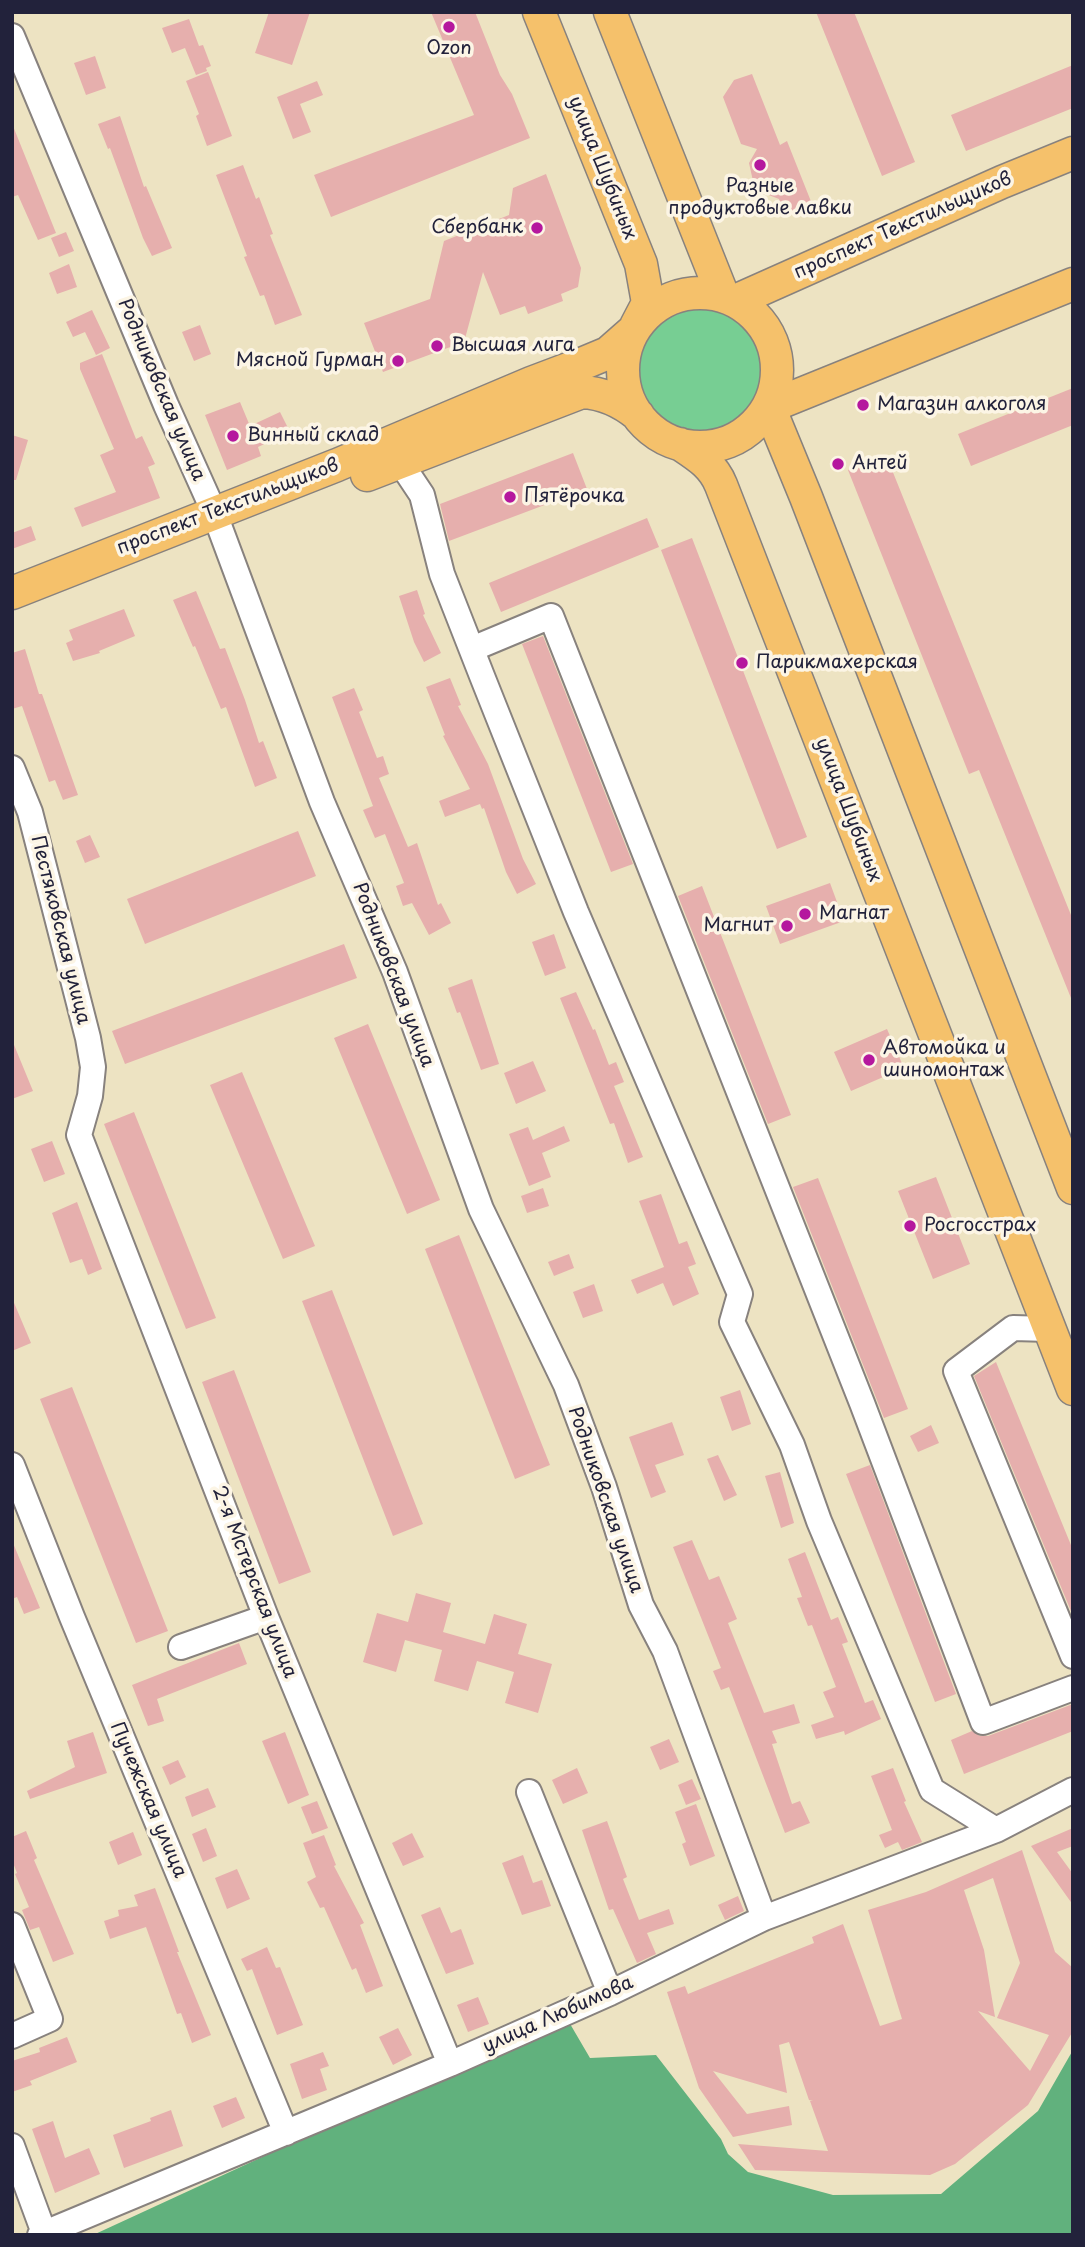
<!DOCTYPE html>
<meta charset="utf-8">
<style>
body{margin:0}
#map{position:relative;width:1085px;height:2247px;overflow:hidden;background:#ede3c2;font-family:"Playpen Sans",sans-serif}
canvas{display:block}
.frame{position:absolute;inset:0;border:14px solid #22223b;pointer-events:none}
</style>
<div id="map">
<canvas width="1085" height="2247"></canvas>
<div class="frame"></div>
</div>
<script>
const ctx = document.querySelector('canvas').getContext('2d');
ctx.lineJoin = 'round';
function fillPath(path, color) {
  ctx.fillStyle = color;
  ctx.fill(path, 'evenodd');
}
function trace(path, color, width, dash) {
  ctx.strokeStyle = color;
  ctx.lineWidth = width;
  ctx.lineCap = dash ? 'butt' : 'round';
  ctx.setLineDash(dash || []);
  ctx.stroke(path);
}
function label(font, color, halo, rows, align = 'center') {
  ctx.font = font + ' "Playpen Sans",sans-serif';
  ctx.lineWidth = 7;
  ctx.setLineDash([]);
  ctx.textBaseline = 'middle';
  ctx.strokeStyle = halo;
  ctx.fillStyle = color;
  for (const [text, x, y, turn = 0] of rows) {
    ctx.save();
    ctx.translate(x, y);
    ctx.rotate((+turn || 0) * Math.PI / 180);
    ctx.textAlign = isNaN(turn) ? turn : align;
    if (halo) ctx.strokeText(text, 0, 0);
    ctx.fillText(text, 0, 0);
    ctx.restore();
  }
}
fillPath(new Path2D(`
 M638 369a62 62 0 1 1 124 0a62 62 0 1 1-124 0Z`), '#77ce93');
fillPath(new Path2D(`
 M566,2017L590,2058L656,2055L721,2139L728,2154L748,2172L833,2195L941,2194L1038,2111L1073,2050V2235H93Z`), '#61b17d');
fillPath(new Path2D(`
 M269,12H310L292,65L255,53Z
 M431,12H475L500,75L512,94L530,138L331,217L314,175L474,115Z
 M816,12H854L915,162L882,176Z
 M189,19L199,46L203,45L211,66L206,68L207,71L196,75L185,48L172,53L162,28Z
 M95,56L106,88L86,95L74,63Z
 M1073,65V108L966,151L951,115Z
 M208,72L232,136L207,146L196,116L199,114L186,81Z
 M752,74L780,145L787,141L812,204L784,216L779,199L761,192L753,181L749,163L757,149L741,144L723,97L734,80Z
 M317,81L323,95L300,104L311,132L293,139L277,97Z
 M120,116L144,187L146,186L172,248L152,256L143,238L110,148L108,149L98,124Z
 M13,126L56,233L38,240L18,195L12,197Z
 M243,165L256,199L259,197L273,234L270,235L302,315L275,325L264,295L260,296L244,257L247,256L216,175Z
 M546,174L581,268L578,287L561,294L563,301L528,314L525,306L500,315L483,272L463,346H453L383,372L364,323L430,299L444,241L509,215L513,188Z
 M66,232L74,251L59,257L51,238Z
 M69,264L77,287L57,294L49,273Z
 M92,310L110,348L96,355L85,332L73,337L66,322Z
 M200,325L211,354L194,361L182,332Z
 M102,354L136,439L142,436L155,464L148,467L160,498L82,527L74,508L116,492L100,455L114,449L80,369V363Z
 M1073,388V425L971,466L958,434Z
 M240,402L250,426L280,412L290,432L258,447L261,456L227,470L205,415Z
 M12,435L28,440L16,480H12Z
 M573,453L587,489L449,541L440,504Z
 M886,455L1073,920V1003L979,770L969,774L848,470Z
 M647,518L659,547L501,612L489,583Z
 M31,526L36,540L12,549V533Z
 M692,538L807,837L777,849L661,550Z
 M417,590L425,614L423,615L441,653L424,662L414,642L399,596Z
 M196,591L220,649L225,648L245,700L259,743L263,741L277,778L255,787L226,707L221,709L195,646L193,647L173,600Z
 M124,609L135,636L99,651L100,653L73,661L66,643L73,640L69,630Z
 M543,636L633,864L611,872L522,644Z
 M25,649L39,694H42L78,795L63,800L55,780L49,782L22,706L12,709V653Z
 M450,678L461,705L458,706L488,764L523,859L536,884L517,894L506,872L484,808L482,809L480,804L445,817L439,801L470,789L443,736L445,735L426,687Z
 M354,688L363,710L359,712L377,758L383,756L389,774L379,778L408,847L417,843L438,905L441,903L451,923L429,935L412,903L403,906L396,886L404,883L385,834L375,838L363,810L373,806L332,697Z
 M298,831L316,876L145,944L127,899Z
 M90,835L100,857L85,863L76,841Z
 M830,883L844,921L780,944L766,906Z
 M702,886L791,1115L768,1124L678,896Z
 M554,934L566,968L545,976L532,942Z
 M344,944L357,978L125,1064L112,1031Z
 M472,979L499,1064L481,1070L460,1012L457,1013L448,988Z
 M576,992L593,1030L595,1029L609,1065L616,1062L624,1082L614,1086L643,1157L628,1163L614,1123L610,1124L560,998Z
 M368,1024L440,1200L407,1214L334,1038Z
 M887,1029L904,1068L851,1091L834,1052Z
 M12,1040L33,1091L12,1099Z
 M533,1061L546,1091L516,1104L504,1073Z
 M242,1072L315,1246L283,1259L210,1085Z
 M134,1112L216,1318L186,1329L104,1124Z
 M564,1126L570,1141L542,1153L551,1177L529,1186L509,1134L528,1127L533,1140Z
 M52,1141L65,1174L44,1182L31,1149Z
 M936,1177L970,1264L933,1279L898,1191Z
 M818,1178L908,1409L884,1418L793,1187Z
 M543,1188L549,1206L527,1213L521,1196Z
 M661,1194L679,1244L687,1241L696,1264L688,1267L699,1294L673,1306L663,1283L637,1294L631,1280L664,1267L639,1201Z
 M77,1202L102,1269L88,1275L82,1259L70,1263L52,1213Z
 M459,1235L550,1465L515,1479L425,1249Z
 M569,1254L574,1268L554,1276L548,1262Z
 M594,1284L603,1311L583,1318L573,1292Z
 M332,1290L423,1524L393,1536L302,1301Z
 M12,1298L31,1343L12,1351Z
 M996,1362L1073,1550V1616L974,1376Z
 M234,1370L311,1572L279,1584L202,1382Z
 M72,1387L168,1631L136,1643L40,1399Z
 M740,1390L751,1424L732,1431L720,1397Z
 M672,1422L684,1455L655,1465L666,1492L651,1498L629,1437Z
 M931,1425L939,1443L918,1452L910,1436Z
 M718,1455L737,1495L724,1501L707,1459Z
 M870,1465L956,1694L935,1702L846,1474Z
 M780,1472L794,1523L781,1528L765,1476Z
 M692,1540L709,1580L719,1576L737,1619L728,1623L764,1713L794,1704L800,1723L772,1731L777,1743L772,1744L792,1804L800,1801L810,1823L785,1833L729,1687L721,1690L713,1671L721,1668L673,1547Z
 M13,1543L40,1608L24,1614L17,1597L12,1599Z
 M805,1552L831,1620L838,1617L848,1642L842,1644L865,1703L873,1700L881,1719L845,1735L844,1731L816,1739L811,1725L834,1717L823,1692L836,1687L812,1625L808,1626L797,1598L802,1597L788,1559Z
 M416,1593L451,1603L443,1632L485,1644L494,1614L527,1624L518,1654L552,1664L538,1713L505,1703L514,1672L477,1661L468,1691L434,1681L442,1650L405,1640L396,1672L363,1662L377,1613L408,1622Z
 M239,1643L247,1664L157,1699L164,1721L148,1726L132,1685Z
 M1073,1704V1731L964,1774L951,1740L972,1731L980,1736H988Z
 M93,1732L107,1773L30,1799L27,1791L75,1767L67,1741Z
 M285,1732L309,1795L288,1804L262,1741Z
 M669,1739L679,1762L660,1770L650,1747Z
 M178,1760L186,1777L170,1785L162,1767Z
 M577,1768L588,1793L563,1804L552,1780Z
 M893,1768L906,1801L904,1802L922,1842L902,1850L898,1842L885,1848L879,1835L892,1830L871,1776Z
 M692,1779L701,1799L686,1805L678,1785Z
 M208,1788L216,1807L192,1817L185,1797Z
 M317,1801L328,1828L312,1834L301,1807Z
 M696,1804L715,1856L690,1866L682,1844L686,1842L675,1812Z
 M607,1821L627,1877L623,1879L639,1920L669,1909L674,1924L647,1933L656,1954L637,1963L613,1909L609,1910L582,1830Z
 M206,1828L217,1856L203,1862L192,1834Z
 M1073,1828V1846L1057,1852L1073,1874V1905L1031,1846Z
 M26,1831L37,1858L34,1860L74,1954L53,1962L39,1927L30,1930L22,1910L29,1907L15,1874L17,1873L12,1860V1837Z
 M133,1832L142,1855L118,1865L109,1842Z
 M412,1833L424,1857L403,1866L392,1843Z
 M324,1835L336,1865L334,1866L364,1923L360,1925L383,1986L366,1993L356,1968L352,1970L324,1907L320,1908L307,1882L316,1877L303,1843Z
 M1022,1850L1055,1952L1073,1968V2031L1028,2105L955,2164L930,2175L755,2170L738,2144L828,2151L810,2101H813L809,2100L789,2042L779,2045L787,2093L713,2071L747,2114L789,2106L792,2125L733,2137L699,2088L667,1992L685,1986L688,1994L814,1943L812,1937L843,1924L880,2026L902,2019L868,1910L926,1892ZM993,1878L1020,1963L997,2018L1049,2035L1030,2071L978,2011L995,2017L984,1950L964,1890Z
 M523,1855L533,1883L542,1880L551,1906L522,1915L502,1863Z
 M237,1869L250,1899L227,1909L215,1878Z
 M155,1888L179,1952H177L211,2035L192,2043L181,2013L177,2014L146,1927L110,1939L104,1921L119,1916L118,1910L138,1906L134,1895Z
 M738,1896L744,1911L725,1920L718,1905Z
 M440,1907L451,1933L461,1929L474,1964L446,1974L421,1915Z
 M267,1947L276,1968L280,1967L303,2025L277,2035L252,1969L247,1971L241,1959Z
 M478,1997L489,2024L468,2032L457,2005Z
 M398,2028L412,2055L393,2065L379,2037Z
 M67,2037L77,2062L30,2081L32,2085L12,2092V2061L40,2052L39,2048Z
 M323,2052L329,2066L320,2069L327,2090L302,2099L290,2064Z
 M236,2097L245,2118L222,2128L213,2106Z
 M171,2110L183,2146L124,2168L113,2135L151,2121L150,2118Z
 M53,2121L65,2158L89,2148L100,2174L55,2193L32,2129Z`), '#e6afad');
const minor = new Path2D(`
 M12,36L166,405L214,512L322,802L395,972L481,1209L566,1385L604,1487L641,1605L665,1651L764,1918
 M400,462L422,495L442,574L482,676L576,912L740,1294L732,1322L792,1445L819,1521L932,1790L996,1830
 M472,649L551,616L862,1403L983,1722L1073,1688
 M12,768L30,812L88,1038L93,1067L90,1096L79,1135L266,1617L450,2064
 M1049,1329L1013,1328L956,1371L1073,1656
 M12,1465L72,1617L286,2133
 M181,1647L266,1617
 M529,1792L610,1993
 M12,1925L50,2019L12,2036
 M12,2146L44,2233
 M40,2235L450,2064L610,1993L764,1918L996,1830L1073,1790`);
const major = new Path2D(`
 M539,12L641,264L648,303L636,326
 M610,12L723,296
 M623 370a77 77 0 1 1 154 0a77 77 0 1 1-154 0Z
 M735,301L1002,182L1073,153
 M769,407L806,497L1073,1188
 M769,407L1073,284
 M680,444C698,456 713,465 721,485L1073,1389
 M367,475L582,392C604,393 621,401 638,415
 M12,593L337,465L531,383L584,363L608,353L633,331`);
trace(minor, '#88827e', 28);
trace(major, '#88827e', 35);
trace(minor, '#fff', 24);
trace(major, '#f5c16b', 32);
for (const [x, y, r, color] of [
 [449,27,7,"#b5179e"],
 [760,165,7,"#b5179e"],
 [537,228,7,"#b5179e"],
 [437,346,7,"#b5179e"],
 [398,361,7,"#b5179e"],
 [863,405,7,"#b5179e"],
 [233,436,7,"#b5179e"],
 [838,464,7,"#b5179e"],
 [510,497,7,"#b5179e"],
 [742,663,7,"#b5179e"],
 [805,914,7,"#b5179e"],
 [787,926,7,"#b5179e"],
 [869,1060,7,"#b5179e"],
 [910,1226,7,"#b5179e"]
]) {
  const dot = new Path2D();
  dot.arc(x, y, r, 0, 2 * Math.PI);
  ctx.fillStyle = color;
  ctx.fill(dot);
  trace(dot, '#fcf5e5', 2.5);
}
label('19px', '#22223b', '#fcf5e5', [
 ["Ozon",449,49,"center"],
 ["Разные",760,187,"center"],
 ["продуктовые лавки",760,209,"center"],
 ["Сбербанк",523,228,"right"],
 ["Высшая лига",451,346],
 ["Мясной Гурман",384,361,"right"],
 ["Магазин алкоголя",877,405],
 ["Винный склад",247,436],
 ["Антей",852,464],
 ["Пятёрочка",524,497],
 ["Парикмахерская",756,663],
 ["Магнат",819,914],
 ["Магнит",773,926,"right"],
 ["Автомойка и",883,1049],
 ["шиномонтаж",883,1071],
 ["Росгосстрах",924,1226]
], 'left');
label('19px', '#22223b', '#fcf5e5', [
 ["улица Шубиных",602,168,68],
 ["проспект Текстильщиков",903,226,-24],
 ["Родниковская улица",161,390,67],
 ["проспект Текстильщиков",228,507,-21],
 ["улица Шубиных",848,810,69],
 ["Пестяковская улица",60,930,76],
 ["Родниковская улица",393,975,69],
 ["Родниковская улица",605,1500,71],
 ["2-я Мстерская улица",254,1582,69],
 ["Пучежская улица",148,1800,67],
 ["улица Любимова",558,2015,-24]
]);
</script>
